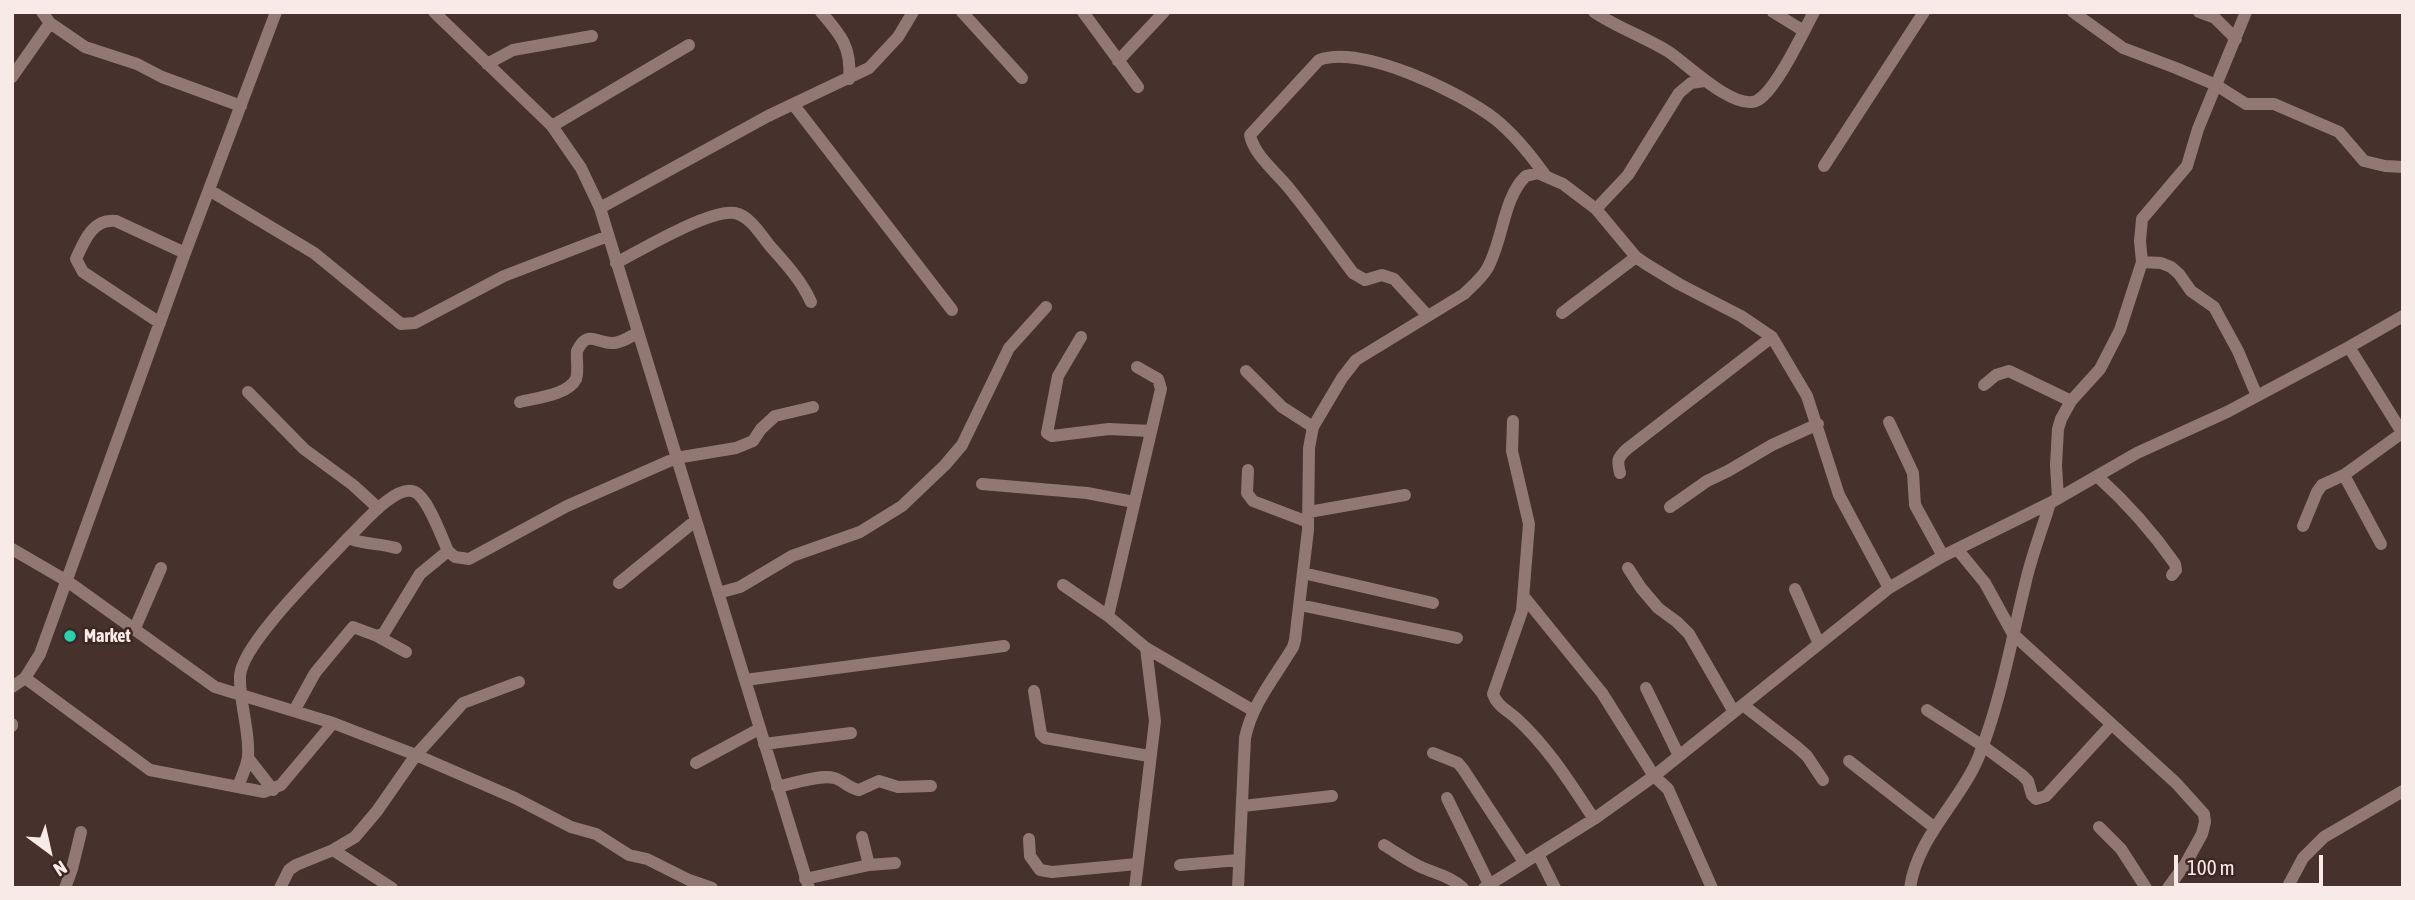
<!DOCTYPE html>
<style>
body{margin:0}
#map{position:relative;width:2415px;height:900px;overflow:hidden;background:#46312d;font-family:"Asap Condensed",sans-serif}
canvas{display:block}
.frame{position:absolute;inset:0;border:14px solid #f8eae7;pointer-events:none}
.north{position:absolute;left:14px;top:816px;width:70px;height:70px;-webkit-text-stroke:5px #3c2723;paint-order:stroke;rotate:147deg;font-size:19px;font-weight:700;line-height:28px;text-align:center;color:#f8eae7}
.north::after{content:'';display:block;margin:auto;width:24px;height:32px;background:#f8eae7;clip-path:polygon(50% 0,100% 100%,50% 72%,0 100%)}
.scale{position:absolute;left:2174px;top:855px;width:149px;height:32px;box-sizing:border-box;border:4px solid #f8eae7;border-top:0;padding-left:9px;font-size:21px;line-height:24px;white-space:nowrap;color:#f8eae7;-webkit-text-stroke:5px #3c2723;paint-order:stroke}
</style>
<div id="map">
<canvas width="2415" height="900"></canvas>
<div class="frame"></div>
<div class="north">N</div>
<div class="scale">100 m</div>
</div>
<script>
const ctx = document.querySelector('canvas').getContext('2d');
ctx.lineJoin = 'round';
function trace(path, color, width, dash) {
  ctx.strokeStyle = color;
  ctx.lineWidth = width;
  ctx.lineCap = dash ? 'butt' : 'round';
  ctx.setLineDash(dash || []);
  ctx.stroke(path);
}
function label(font, color, halo, rows, align = 'center') {
  ctx.font = font + ' "Asap Condensed",sans-serif';
  ctx.lineWidth = 5;
  ctx.setLineDash([]);
  ctx.textBaseline = 'middle';
  ctx.strokeStyle = halo;
  ctx.fillStyle = color;
  for (const [text, x, y, turn = 0] of rows) {
    ctx.save();
    ctx.translate(x, y);
    ctx.rotate((+turn || 0) * Math.PI / 180);
    ctx.textAlign = isNaN(turn) ? turn : align;
    if (halo) ctx.strokeText(text, 0, 0);
    ctx.fillText(text, 0, 0);
    ctx.restore();
  }
}
trace(new Path2D(`
 M42,12L50,23L85,47L137,64L162,77L241,106
 M434,12L552,126L581,168L600,208L809,888
 M821,12C841,35 852,48 849,79
 M962,12L1022,78
 M1083,12L1138,87
 M1594,12C1618,28 1645,37 1669,52C1687,64 1733,110 1756,101C1775,93 1803,32 1814,12
 M1773,12L1804,31
 M2073,12L2123,48L2176,68L2216,85L2246,104H2274L2339,132L2364,161L2385,166L2403,167
 M2199,12L2215,18L2236,39
 M1118,61L1164,12
 M487,64L513,50L592,36
 M12,77L50,23
 M793,104L952,310
 M552,126L689,45
 M1824,166L1924,12
 M209,190L314,253L401,324L415,323L504,276L608,236
 M600,208L768,116L869,68L898,37L913,12
 M1596,209L1628,175L1679,93L1691,83L1704,81
 M2142,262L2161,263L2171,267L2179,274L2191,291L2214,307L2238,351L2257,396
 M616,263C641,250 709,209 735,213C750,216 761,235 770,246C786,264 801,280 811,302
 M1562,313L1636,257
 M1427,315L1394,279L1382,275L1365,280L1353,273C1332,245 1311,215 1288,187C1275,171 1254,155 1250,135L1319,60C1361,44 1460,92 1495,119C1515,135 1530,154 1545,175
 M160,323L83,272L76,259C84,241 93,218 116,221L185,253
 M1081,337L1058,376L1047,433L1052,436L1109,429L1151,431
 M2349,347L2403,434
 M1246,371L1282,407L1313,427
 M1984,385L1996,375L2009,371L2071,401
 M248,392L304,449L353,485L378,508
 M520,402C536,398 568,395 576,379C579,370 576,359 577,351C587,330 595,342 611,343C619,344 630,337 637,333
 M1513,421L1512,451L1529,524L1522,611L1493,694C1497,706 1507,710 1516,718C1548,747 1570,783 1594,819
 M1889,422L1913,473L1915,505L1943,556
 M1248,470L1247,493L1253,501L1308,522
 M1620,473C1617,461 1617,458 1627,449L1772,337
 M2344,475L2381,544
 M2097,476C2127,503 2152,531 2175,564L2176,570L2172,575
 M982,484L1087,493L1134,502
 M2058,498L2056,465L2058,429L2061,419L2071,401L2100,369L2120,330L2142,262L2140,241L2142,219L2187,166L2198,129L2246,12
 M1670,507L1707,481L1728,471L1772,445L1818,424
 M1309,512L1405,495
 M2303,526L2317,492L2322,485L2344,475L2402,433
 M348,538C361,526 396,483 415,492C428,498 442,538 448,551L455,557L469,559L567,506L676,458L736,448L753,441L761,429L775,416L813,407
 M12,549L67,581L215,687L333,723L416,755L515,798L571,827L596,834L629,855L647,859L689,880L712,888
 M1957,549L1985,583L2013,634L2176,783L2204,814L2205,822L2202,834L2186,863L2168,888
 M1628,568L1641,588L1658,608L1677,622L1689,634L1734,712
 M1303,573L1433,603
 M619,583L695,521
 M1063,585L1108,616L1146,648L1254,711
 M1795,589L1819,644
 M718,593L740,587L792,556L860,532L902,506L945,465L962,445L1009,348L1046,307
 M1525,598L1602,693L1654,776L1668,789L1712,888
 M1300,605L1457,638
 M1108,616L1161,389L1158,379L1137,367
 M135,628L161,568
 M377,636L384,633L420,574L448,551
 M25,678L150,770L264,792L281,785L333,723
 M745,680L1004,646
 M12,687L25,678L40,654L185,253L276,12
 M1646,688L1679,756
 M1034,691L1041,734L1045,738L1149,756
 M1743,705L1797,747L1807,756L1823,780
 M1927,710L1983,746L2022,775L2028,781L2032,795L2036,799L2046,796L2111,725
 M294,711L315,673L353,627L377,636L406,652
 M12,724V726
 M764,744L851,733
 M1433,753L1458,763L1463,769L1524,862
 M248,758L273,790
 M1849,761L1935,828
 M696,763L759,729
 M238,787C241,778 247,766 248,757C250,730 239,703 240,676C242,643 324,565 348,538C365,545 379,543 396,548
 M777,787C791,784 821,774 834,778C843,780 848,788 859,790L879,781L898,787L931,786
 M1447,798L1489,884
 M1243,806L1332,796
 M2099,827L2121,849L2146,888
 M862,837L869,865
 M1029,839L1030,856L1040,870L1052,872L1137,864
 M1384,845C1397,853 1409,862 1423,868C1437,874 1451,877 1463,888
 M333,850L392,888
 M1538,854L1555,888
 M1180,865L1239,860
 M805,879L869,865L895,863
 M65,888L72,869L81,832
 M280,888L289,870L296,865L333,850L355,837L377,811L416,755L463,703L519,682
 M1135,888L1155,721L1146,648
 M1238,888L1245,738C1252,704 1275,677 1293,647L1295,640L1308,530L1309,448L1313,427L1342,378L1356,360L1464,294C1472,286 1481,279 1487,269C1503,242 1503,197 1526,176L1538,173L1563,184L1596,209L1636,257L1646,264L1679,284L1741,316L1772,337L1807,396L1839,495L1889,588
 M1484,888L1594,819L1654,776L1889,588L1943,556L2050,503L2137,453L2227,412L2349,347L2403,316
 M1910,888C1917,837 1961,801 1979,756C2001,700 2011,642 2025,585C2031,557 2042,530 2050,503
 M2287,888L2303,858L2324,837L2403,791`), '#917873', 12);
for (const [x, y, r, color] of [
 [70,636,7,"#22d5af"]
]) {
  const dot = new Path2D();
  dot.arc(x, y, r, 0, 2 * Math.PI);
  ctx.fillStyle = color;
  ctx.fill(dot);
  trace(dot, '#3c2723', 2.5);
}
label('bold 18px', '#f8eae7', '#3c2723', [
 ["Market",84,636]
], 'left');
</script>
